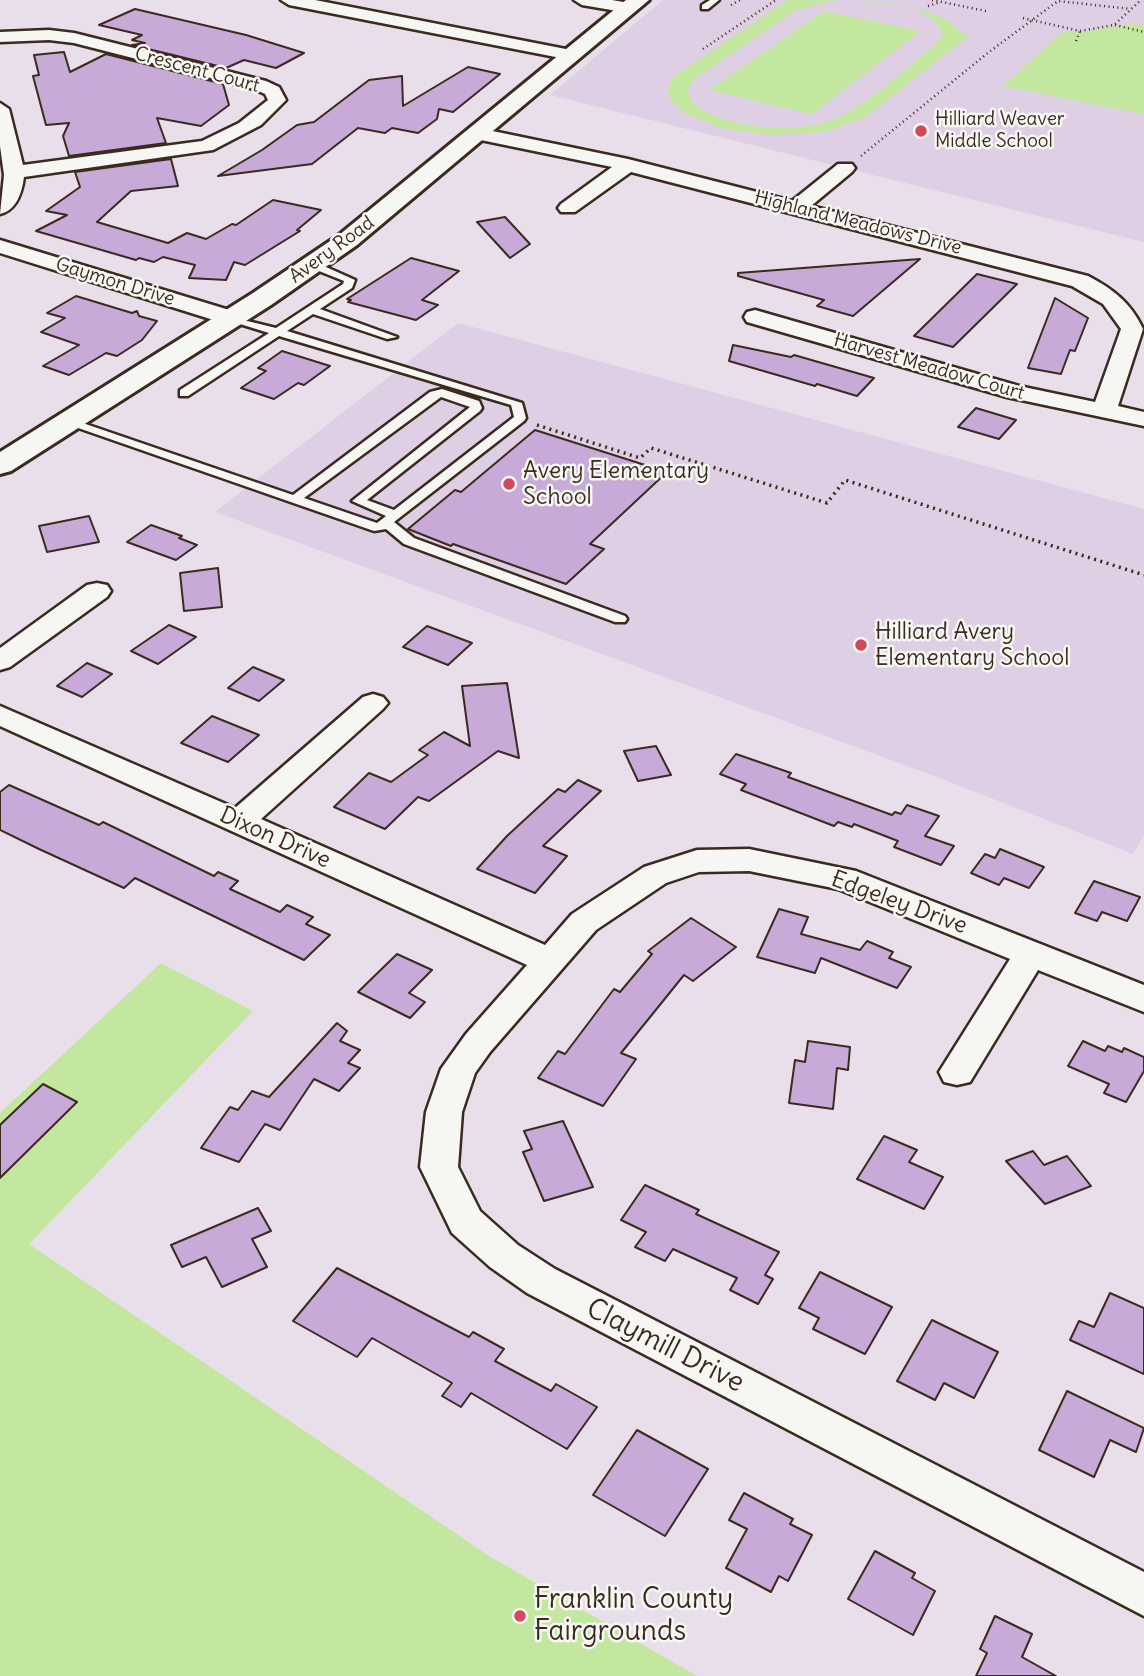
<!DOCTYPE html>
<style>
body{margin:0}
canvas{display:block;background:#e8dfea}
</style>
<canvas width="1144" height="1676"></canvas>
<script>
const ctx = document.querySelector('canvas').getContext('2d');
ctx.lineJoin = 'round';
function fillPath(path, color) {
  ctx.fillStyle = color;
  ctx.fill(path, 'evenodd');
}
function trace(path, color, width, dash) {
  ctx.strokeStyle = color;
  ctx.lineWidth = width;
  ctx.lineCap = dash ? 'butt' : 'round';
  ctx.setLineDash(dash || []);
  ctx.stroke(path);
}
function label(font, color, halo, rows, align = 'center') {
  ctx.font = font + ' Delius,sans-serif';
  ctx.lineWidth = 5;
  ctx.setLineDash([]);
  ctx.textBaseline = 'middle';
  ctx.strokeStyle = halo;
  ctx.fillStyle = color;
  for (const [text, x, y, turn = 0] of rows) {
    ctx.save();
    ctx.translate(x, y);
    ctx.rotate((+turn || 0) * Math.PI / 180);
    ctx.textAlign = isNaN(turn) ? turn : align;
    if (halo) ctx.strokeText(text, 0, 0);
    ctx.fillText(text, 0, 0);
    ctx.restore();
  }
}
fillPath(new Path2D(`
 M663,0H1144V242L550,95Z
 M458,323L1144,509V835L1133,854L940,778L215,512Z`), '#decfe4');
fillPath(new Path2D(`
 M787,0C829,0 943,0 961,33L970,35L866,117L824,132L774,135L724,129L686,114L672,102L667,90L673,77ZM858,1C885,2 921,5 940,27L942,36L935,45C907,67 876,98 845,114C811,133 759,130 723,119C708,114 690,107 688,90L693,80L795,11L823,3Z
 M824,11L921,31L812,114L709,90Z
 M1134,23L1144,26V114L1002,86L1064,31L1083,32Z
 M161,963L253,1011L29,1244L489,1556L697,1676H0V1113Z`), '#c4e7a0');
const building = new Path2D(`
 M135,9L246,35L304,53L276,68L244,60L226,68L132,45L145,43L132,40L142,35L99,25Z
 M64,52L70,72L106,54L223,84L229,105L201,126L157,118L166,143L69,156L63,136L69,123L46,125L33,76L39,75L34,55Z
 M468,67L500,74L453,112L439,109L437,119L418,133L392,128L385,133L358,128L312,164L218,176L262,150L297,125L314,122L369,80L402,76L403,106Z
 M171,159L178,186L131,191L97,222L168,243L187,233L206,239L232,224L236,225L273,200L321,210L297,230L300,231L245,265L234,262L226,280L189,278L195,265L163,257L154,262L139,258L136,260L36,231L67,215L46,211L80,187L75,172Z
 M505,217L530,244L510,258L477,222Z
 M411,258L459,271L422,300L438,305L416,320L348,302L351,300L347,299Z
 M920,259L853,316L817,306L824,300L738,276V273Z
 M977,274L1017,284L953,347L914,336Z
 M76,296L132,313L137,311L139,316L157,321L142,340L117,356L106,353L69,375L43,366L79,345L41,332L65,318L47,313Z
 M1055,298L1088,318L1075,351L1070,350L1061,374L1028,368Z
 M733,345L791,357L794,355L874,378L857,396L817,384L815,386L729,361Z
 M282,351L330,366L304,385L298,383L274,399L241,388L266,371L258,368Z
 M976,408L1016,420L999,439L958,427Z
 M535,430L667,472L590,544L604,549L566,584L453,544L451,546L408,529L455,490L461,492Z
 M89,516L99,542L47,552L39,526Z
 M151,525L182,536L179,538L197,545L176,560L127,542Z
 M218,568L222,607L184,611L180,573Z
 M169,625L196,637L158,664L131,651Z
 M427,626L472,643L448,665L403,647Z
 M87,663L112,674L82,697L57,686Z
 M253,667L284,680L259,701L228,688Z
 M507,683L519,758L498,751L429,801L418,797L385,829L334,807L369,773L391,782L428,755L419,750L444,732L470,746L462,686Z
 M212,716L259,735L228,762L181,743Z
 M656,746L671,775L638,781L624,751Z
 M736,754L791,773L788,777L892,815L895,812L901,814L907,805L939,816L925,836L954,846L941,865L894,847L898,841L854,824L852,827L838,822L834,826L741,790L746,784L720,774Z
 M578,780L601,791L543,846L567,856L535,893L477,869L507,836L558,789L565,792Z
 M9,785L99,825L103,822L214,876L218,872L238,881L230,889L280,912L287,905L313,917L306,924L330,935L304,960L135,878L124,888L39,849L0,830V792Z
 M1000,849L1044,867L1029,888L1004,878L999,885L971,873L985,854L995,858Z
 M1094,881L1140,897L1127,921L1102,912L1097,921L1075,913Z
 M779,909L808,917L801,934L860,950L867,941L893,952L889,958L911,967L897,988L821,958L815,973L757,957Z
 M691,918L736,947L693,981L684,975L621,1053L636,1059L603,1106L538,1078L558,1051L565,1054L614,989L620,992L652,954L648,951Z
 M397,954L432,970L409,993L425,1002L410,1018L358,992Z
 M337,1023L347,1031L340,1041L360,1050L348,1063L360,1068L339,1091L314,1079L280,1130L265,1124L239,1162L201,1148L230,1107L238,1110L252,1091L269,1097Z
 M808,1041L850,1047L848,1070L837,1068L833,1109L789,1103L795,1060L805,1062Z
 M1083,1041L1105,1051L1108,1046L1122,1052L1124,1048L1144,1057V1071L1126,1102L1104,1093L1109,1084L1068,1066Z
 M43,1084L77,1102L0,1178V1125Z
 M563,1121L593,1187L544,1201L523,1152L532,1149L524,1131Z
 M884,1136L917,1150L909,1162L943,1177L924,1209L857,1179Z
 M1033,1151L1044,1165L1067,1156L1091,1186L1045,1204L1006,1161Z
 M645,1185L699,1210L696,1214L779,1252L765,1275L773,1279L758,1304L730,1290L737,1278L673,1249L665,1261L635,1247L646,1232L621,1220Z
 M258,1208L271,1231L252,1239L267,1267L222,1287L206,1257L182,1267L171,1245Z
 M337,1268L469,1337L473,1332L504,1349L495,1361L551,1391L556,1384L597,1407L567,1449L471,1393L461,1407L442,1396L452,1383L372,1338L357,1357L293,1321Z
 M820,1272L892,1307L865,1354L813,1329L819,1318L799,1308Z
 M1110,1293L1144,1308V1374L1070,1340L1079,1321L1094,1327Z
 M932,1320L998,1352L974,1398L944,1383L935,1400L897,1381Z
 M1067,1391L1144,1428L1136,1452L1110,1440L1094,1477L1039,1450Z
 M637,1430L708,1469L665,1536L593,1495Z
 M744,1493L793,1519L790,1524L812,1535L788,1581L779,1576L771,1592L726,1568L747,1529L729,1520Z
 M875,1551L915,1573L912,1578L935,1591L913,1635L848,1599Z
 M995,1616L1032,1634L1022,1657L1056,1676H976L987,1653L980,1649Z`);
fillPath(building, '#c7aad7');
trace(building, '#3b2a1e', 2);
const lane = new Path2D(`
 M710,0H719L708,9H702V5Z
 M309,263H317L355,280L352,288L320,309L397,337L387,339L313,314L287,331L522,403L526,418L524,421L394,522L414,538L625,616L627,619L625,622H615L404,544L386,529L374,531L61,422L63,419H71L293,495L430,392L442,389L479,401L482,408L480,411L367,500L394,510L514,417L511,405L279,336L188,396H180V390L269,333L227,320V316L276,328L343,284L344,281L309,267ZM441,397L470,407L352,501L386,516L377,523L304,498Z`);
const street = new Path2D(`
 M281,0H315L571,50L580,55L571,60L289,5Z
 M574,0H612L635,4L637,8L629,13L582,5Z
 M49,30L74,33L266,81L279,87L286,100L261,125L213,150L24,177C22,192 17,210 0,214L4,175L0,146V103L9,109L23,165L202,141L239,123L268,100L265,94L254,89L74,43L49,40L0,42V32Z
 M478,128L628,159L792,201L838,164H852L855,168L852,172L811,206L1088,276C1113,289 1131,303 1143,329L1118,406L1144,412V426L1007,397L747,322L744,317L747,312L755,310L1019,386L1095,402L1121,329L1103,304L1072,286L631,172L575,212H561L558,208L561,204L612,167L471,138L468,134L471,130Z
 M0,240L239,313L242,318L239,323H223L0,253Z
 M97,583L107,585L111,591L107,597L10,667L0,670V648L87,585Z
 M373,694L383,697L388,703L383,709L261,819L545,945L572,914L644,867L697,850L749,849L856,871L1144,985V1012L1038,970L970,1082L957,1085L944,1082L939,1072L1010,959L838,889L749,871L699,872L666,883L596,930L490,1052L475,1073L462,1112L458,1167L480,1211L518,1245L555,1269L1144,1572V1616L527,1293L490,1267L452,1233L420,1167L426,1112L441,1069L466,1034L527,965L0,726V706L235,808L363,697Z`);
const primary = new Path2D(`
 M626,0H649L357,245L271,305L11,471L0,474V452L253,293L339,235Z`);
trace(lane, '#3b2a1e', 5);
trace(street, '#3b2a1e', 5);
trace(primary, '#3b2a1e', 6);
trace(new Path2D(`
 M932,0L986,11
 M731,5L740,0
 M928,6L941,2
 M1023,18L1080,31L1114,25L1141,0
 M1115,25L1144,32
 M1076,41L1080,31
 M703,49L776,0
 M861,156L989,52L1058,1L1131,9`), '#3b2a1e', 2.5, [1, 3.5]);
trace(new Path2D(`
 M537,425L640,458L651,448L827,503L845,480L1144,575`), '#3b2a1e', 3.5, [2, 4.5]);
fillPath(lane, '#f6f6f2');
fillPath(street, '#f6f6f2');
fillPath(primary, '#f6f6f2');
for (const [x, y, r, color] of [
 [921,131,7,"#d1495b"],
 [509,484,7,"#d1495b"],
 [861,645,7,"#d1495b"],
 [520,1616,7,"#d1495b"]
]) {
  const dot = new Path2D();
  dot.arc(x, y, r, 0, 2 * Math.PI);
  ctx.fillStyle = color;
  ctx.fill(dot);
  trace(dot, '#f6f6f2', 2.5);
}
label('19px', '#3b2a1e', '#f6f6f2', [
 ["Crescent Court",197,70,15],
 ["Highland Meadows Drive",858,223,14],
 ["Avery Road",332,250,-36],
 ["Gaymon Drive",115,282,17],
 ["Harvest Meadow Court",929,367,16]
]);
label('19px', '#3b2a1e', '#f6f6f2', [
 ["Hilliard Weaver",935,120],
 ["Middle School",935,142]
], 'left');
label('23px', '#3b2a1e', '#f6f6f2', [
 ["Avery Elementary",523,471],
 ["School",523,497],
 ["Hilliard Avery",875,632],
 ["Elementary School",875,658]
], 'left');
label('23px', '#3b2a1e', '#f6f6f2', [
 ["Dixon Drive",275,838,24],
 ["Edgeley Drive",899,903,20]
]);
label('28px', '#3b2a1e', '#f6f6f2', [
 ["Claymill Drive",665,1346,27]
]);
label('28px', '#3b2a1e', '#f6f6f2', [
 ["Franklin County",534,1600],
 ["Fairgrounds",534,1632]
], 'left');
</script>
